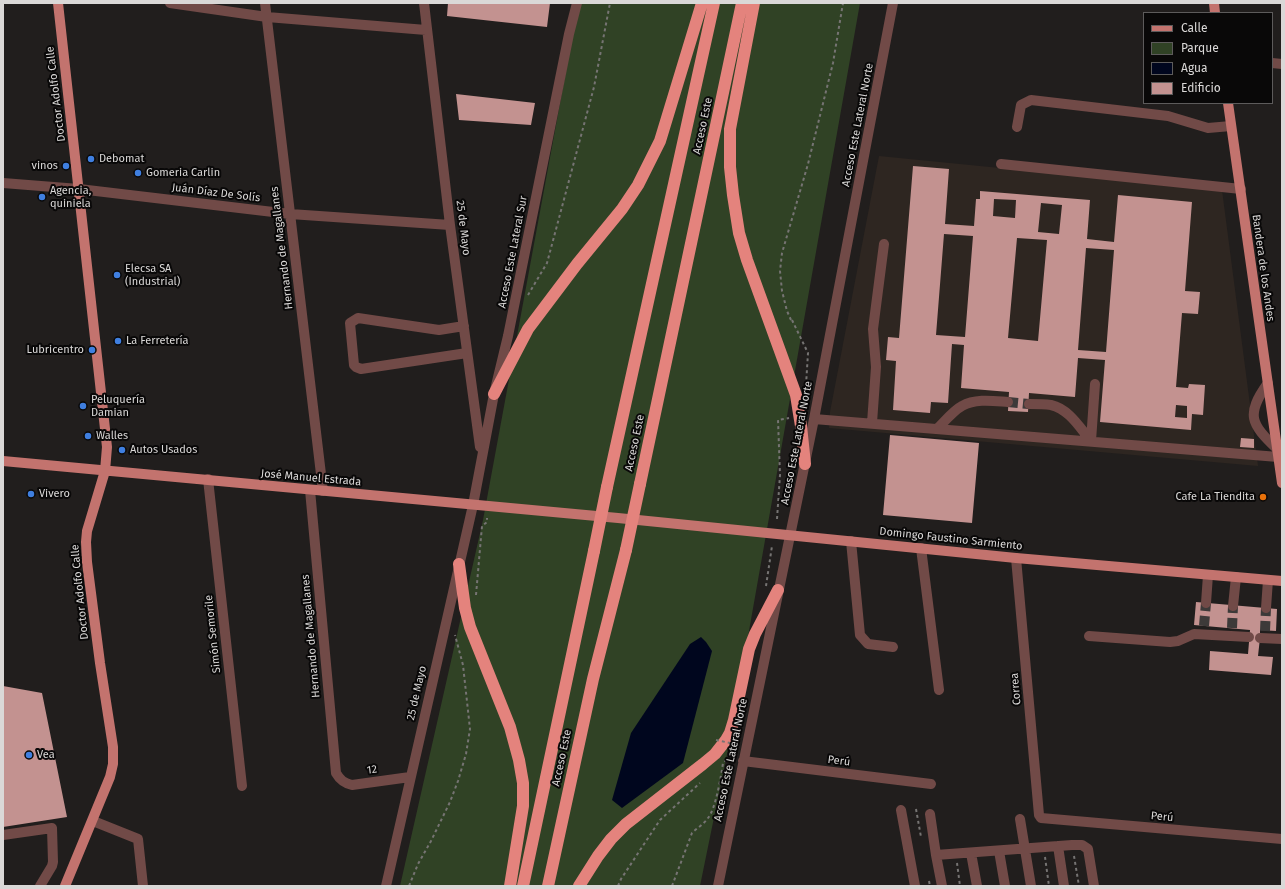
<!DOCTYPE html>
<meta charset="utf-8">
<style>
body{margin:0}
#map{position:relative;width:1285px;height:889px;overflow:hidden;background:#211e1d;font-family:"Fira Sans",sans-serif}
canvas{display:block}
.frame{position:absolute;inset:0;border:4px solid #dad8d7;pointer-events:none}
.legend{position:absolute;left:1143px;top:12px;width:130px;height:92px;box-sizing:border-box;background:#090808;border:1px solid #5d5b5b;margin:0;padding:5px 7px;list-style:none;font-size:12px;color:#dad8d7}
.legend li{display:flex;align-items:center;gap:8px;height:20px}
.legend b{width:20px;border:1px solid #5d5b5b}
</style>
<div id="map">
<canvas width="1285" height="889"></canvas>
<div class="frame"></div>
<ul class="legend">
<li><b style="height:5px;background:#c3736e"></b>Calle</li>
<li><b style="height:11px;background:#304225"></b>Parque</li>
<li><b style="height:11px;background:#00061e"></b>Agua</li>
<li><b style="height:11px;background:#c39290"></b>Edificio</li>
</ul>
</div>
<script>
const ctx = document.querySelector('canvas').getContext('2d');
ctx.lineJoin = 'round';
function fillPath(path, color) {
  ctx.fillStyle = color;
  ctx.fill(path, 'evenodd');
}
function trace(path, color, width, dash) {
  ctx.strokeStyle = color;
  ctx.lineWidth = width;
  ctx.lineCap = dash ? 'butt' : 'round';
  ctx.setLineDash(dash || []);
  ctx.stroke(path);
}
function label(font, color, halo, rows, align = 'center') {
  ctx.font = font + ' "Fira Sans",sans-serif';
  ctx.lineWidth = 4;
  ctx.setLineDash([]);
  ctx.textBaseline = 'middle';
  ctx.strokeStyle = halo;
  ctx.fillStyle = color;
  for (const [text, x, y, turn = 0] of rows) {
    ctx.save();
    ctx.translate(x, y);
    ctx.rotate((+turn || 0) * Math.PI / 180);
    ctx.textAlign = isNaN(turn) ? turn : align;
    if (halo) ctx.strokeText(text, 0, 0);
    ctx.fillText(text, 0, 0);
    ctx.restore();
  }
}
fillPath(new Path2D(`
 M879,156L1222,190L1258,466L829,428L830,412Z`), '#2e2621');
fillPath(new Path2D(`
 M581,3H860L729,744L700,886H400L483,520L573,33Z`), '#304225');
fillPath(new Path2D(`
 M701,637L706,642L712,651L683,763L622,808L612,800L631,733L690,644Z`), '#00061e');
fillPath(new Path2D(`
 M448,3H550L547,27L447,16Z
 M456,94L535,103L531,125L459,120Z
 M913,166L949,169L945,224L974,226L976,199H980V191L1090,200L1087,239L1114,242L1118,195L1192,202L1185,291L1200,292L1198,314L1182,313L1176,387L1188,388L1189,384L1205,385L1203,415L1192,414L1191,430L1100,422L1105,360L1078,358L1075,397L1029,393L1028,412L1008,411L1009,392L961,388L964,345L952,344L948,403L931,402L930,413L893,410L896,361L886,360L888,337L899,338ZM994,199L1016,200L1015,218L993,216ZM1041,203L1062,205L1059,234L1038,232ZM944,234L973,236L965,337L936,335ZM1017,238L1047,240L1038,341L1008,338ZM1086,248L1114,250L1106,352L1078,350ZM1176,405L1187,406V418L1175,417Z
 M890,435L979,443L972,523L883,515Z
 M1241,438L1254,439V448L1240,447Z
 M1196,602L1277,609L1276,631L1260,630V638L1258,656L1273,657L1271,675L1209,670L1210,651L1248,654L1250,630L1194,625Z
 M3,686L42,693L67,817L3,827Z`), '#c39290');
trace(new Path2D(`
 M1008,402L1029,404
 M1204,626L1206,603
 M1232,628L1233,606
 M1265,631L1266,608`), '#3d3a39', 10, [10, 5]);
trace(new Path2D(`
 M528,295L547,263L594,87L610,3
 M791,320L787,311L782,291L780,271L782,253L808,164L833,63L843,3
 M792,320L808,353L806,385
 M777,519L780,475L778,420L789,418
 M766,586L772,546
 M476,595L482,526L487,522V518
 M724,761H733
 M916,809L921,837
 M1074,856L1079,886
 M1045,857L1049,886
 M957,863L960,886
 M929,881L930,886
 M409,886L418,864L431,841L450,802L458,781L466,754L470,729L463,665L455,635
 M618,886L621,879L660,820L700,783
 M672,886L692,833C697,828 704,824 708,818C716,808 721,776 723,763`), '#767473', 2, [3, 3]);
trace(new Path2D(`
 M170,3L267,17L426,30
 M265,3L323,491
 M424,3L450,225L480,447
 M1272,63L1282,64
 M1017,127L1021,105L1031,100L1168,116L1208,128L1231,126
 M1001,164L1241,189
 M3,183L79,189L290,214L450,225
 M464,326L439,330L358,318L350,323L354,365L356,367L361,369L467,353
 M1268,383C1245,415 1251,424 1277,449
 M1029,404C1036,404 1044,404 1051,405C1069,409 1080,428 1091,441
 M814,419L1278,457
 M872,423L876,367L873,329L884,244
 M937,429C944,422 954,410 962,406C976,398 994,401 1008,402
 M1091,441L1095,384
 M208,479L242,786
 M310,490L336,773C340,780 344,783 352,785L410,777
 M851,541L860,635L868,644L893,647
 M921,548L939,690
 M1016,558L1039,815L1041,818L1282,839
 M1206,603L1208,575
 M1233,606L1236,577
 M1266,608L1268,580
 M1089,636L1170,642L1178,641L1194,634L1249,637
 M1260,638L1282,639
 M743,761L931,784
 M901,810L915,886
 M930,814L936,855
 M1020,819L1031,886
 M93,821L138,839L143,886
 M3,835L52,828L53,862L52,866L40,886
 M1058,846L1064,886
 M999,851L1005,886
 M971,853L977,886
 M386,886L473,505L494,394L508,336L569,34L577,3
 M718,886L814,419L893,3
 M942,886L936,855L1072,845H1082L1088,849L1094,886`), '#714a47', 10);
trace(new Path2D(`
 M58,3L107,447L105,471L87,531L86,542L87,562L100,663L113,747V764L110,777L65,886
 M1214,3L1215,13
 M1228,103L1282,483
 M3,461L618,518L1016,558L1282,581`), '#c3736e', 10);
trace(new Path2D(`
 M754,3L730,129V167L733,195L739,233L747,260L796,395L801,426L805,464
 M494,394L528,329L577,264L622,209L638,185L660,141L702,3
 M640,484L742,3
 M607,487L714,3
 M459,564L465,608L470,627L510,727L519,760L523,783V806L510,886
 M523,886L594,551
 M548,886L593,679L626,550
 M579,886L598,856L611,839L626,824L703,764L715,754L726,740L730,733L734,720L749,649L755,634L778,590`), '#e4837d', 12);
trace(new Path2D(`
 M716,740L730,743`), '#767473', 2, [3, 3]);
trace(new Path2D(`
 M626,550L640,484
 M594,551L607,487`), '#e4837d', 12);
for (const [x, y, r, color] of [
 [91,159,4,"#3f7fe0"],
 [66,166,4,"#3f7fe0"],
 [138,173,4,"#3f7fe0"],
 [42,197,4,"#3f7fe0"],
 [117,275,4,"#3f7fe0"],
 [118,341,4,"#3f7fe0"],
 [92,350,4,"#3f7fe0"],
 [83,406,4,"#3f7fe0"],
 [88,436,4,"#3f7fe0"],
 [122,450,4,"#3f7fe0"],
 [31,494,4,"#3f7fe0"],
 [1263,497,4,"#e8710a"],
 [29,755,4,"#3f7fe0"]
]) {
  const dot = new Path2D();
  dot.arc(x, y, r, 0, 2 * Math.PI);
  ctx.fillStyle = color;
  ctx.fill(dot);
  trace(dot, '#090808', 1.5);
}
label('11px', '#dad8d7', '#090808', [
 ["Doctor Adolfo Calle",56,94,-97],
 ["Acceso Este Lateral Norte",858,125,-79],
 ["Acceso Este",703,126,-78],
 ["Juán Díaz De Solís",216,193,7],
 ["25 de Mayo",463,228,83],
 ["Hernando de Magallanes",282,248,-97],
 ["Acceso Este Lateral Sur",513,252,-79],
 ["Bandera de los Andes",1263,268,82],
 ["Acceso Este",635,443,-78],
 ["Acceso Este Lateral Norte",797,443,-79],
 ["José Manuel Estrada",311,478,5],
 ["Domingo Faustino Sarmiento",951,539,6],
 ["Doctor Adolfo Calle",80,592,-96],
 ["Simón Semorile",213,634,-96],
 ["Hernando de Magallanes",311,636,-95],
 ["Correa",1016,689,-95],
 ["25 de Mayo",417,693,-77],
 ["Acceso Este",562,758,-78],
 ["Acceso Este Lateral Norte",731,760,-78],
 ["Perú",839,761,7],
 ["12",372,770,-7],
 ["Perú",1162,817,5]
]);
label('11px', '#dad8d7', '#090808', [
 ["Debomat",99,159],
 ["vinos",58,166,"right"],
 ["Gomeria Carlin",146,173],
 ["Agencia,",50,191],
 ["quiniela",50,204],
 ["Elecsa SA",125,269],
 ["(Industrial)",125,282],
 ["La Ferretería",126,341],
 ["Lubricentro",84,350,"right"],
 ["Peluquería",91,400],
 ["Damian",91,413],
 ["Walles",96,436],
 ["Autos Usados",130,450],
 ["Vivero",39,494],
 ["Cafe La Tiendita",1255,497,"right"],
 ["Vea",37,755]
], 'left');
</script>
